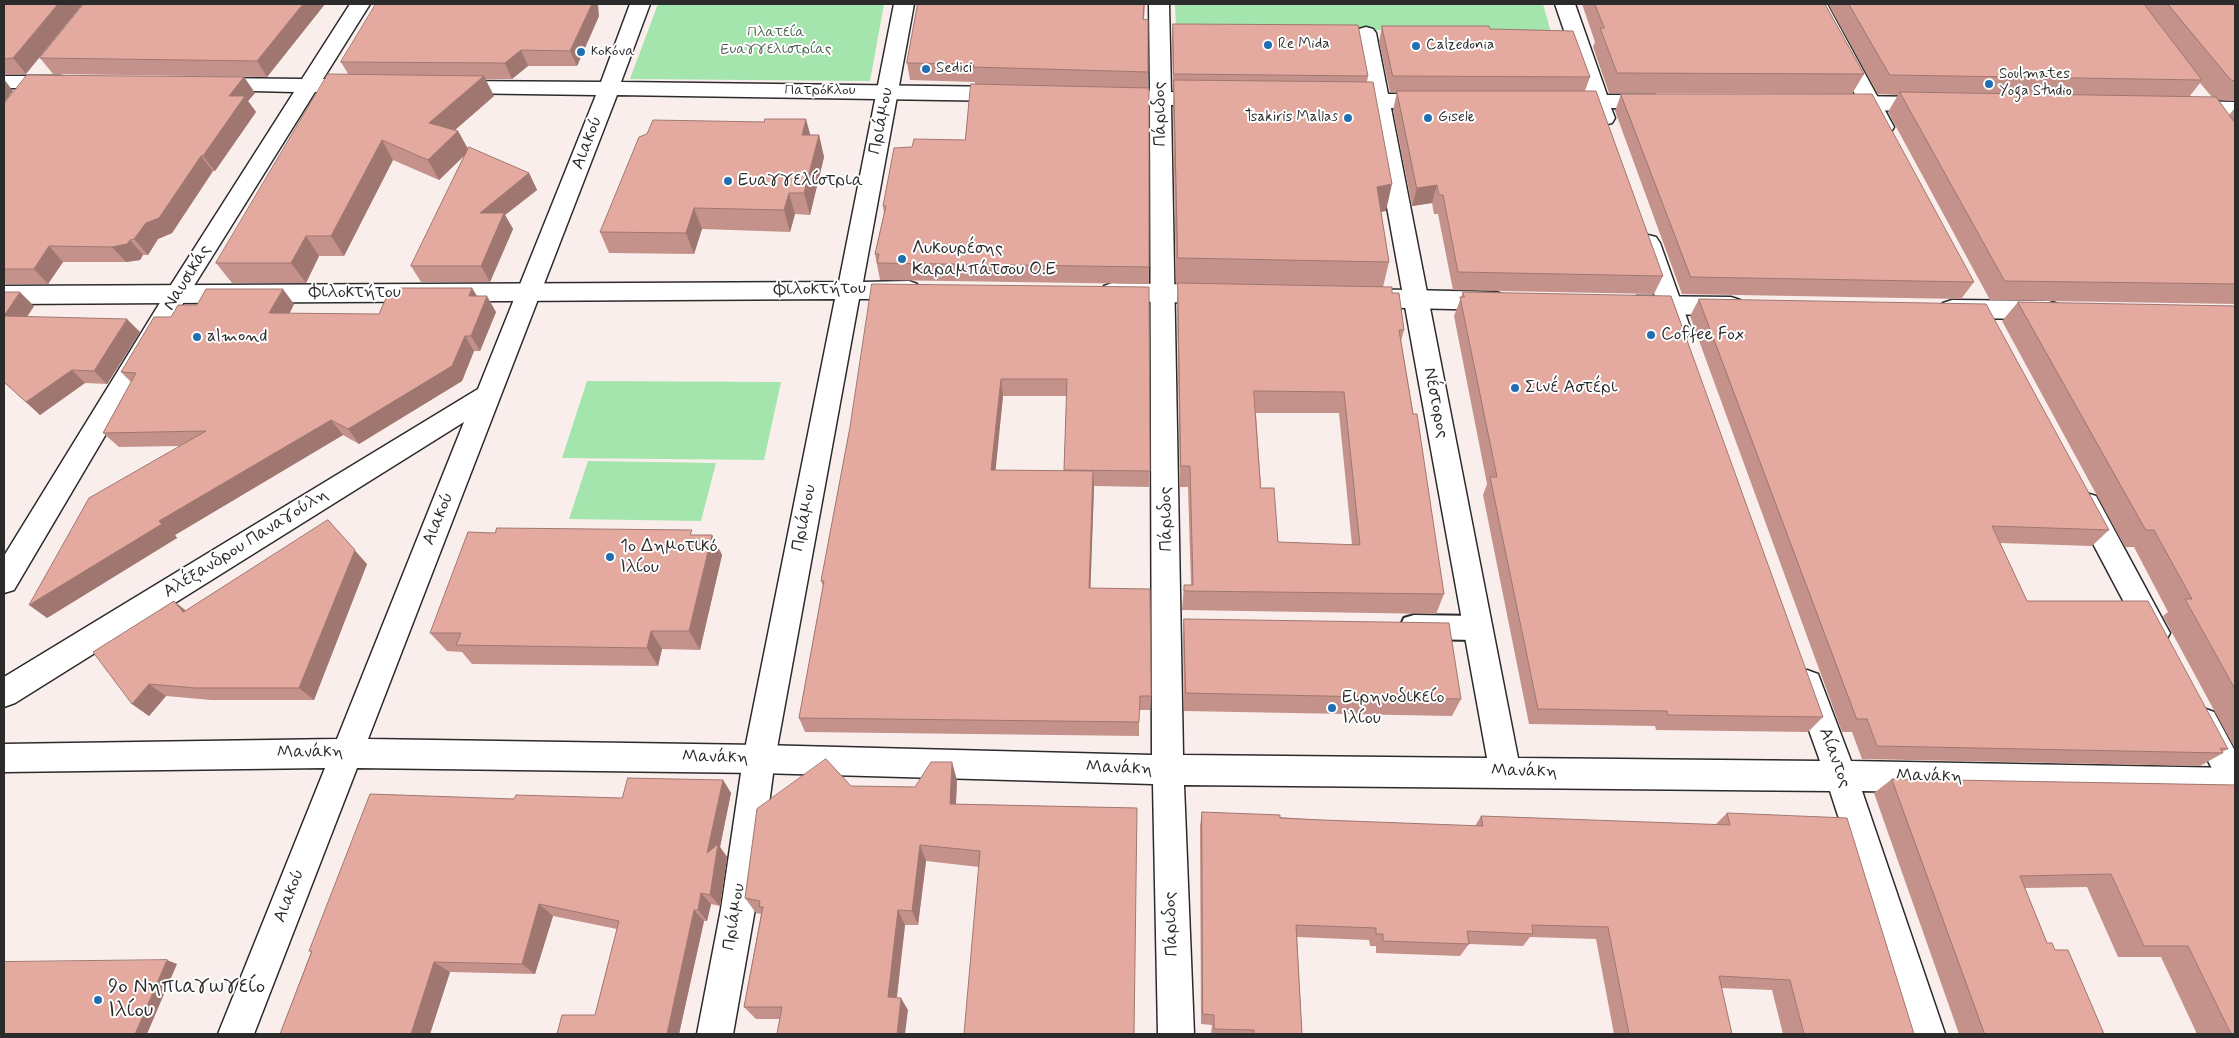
<!DOCTYPE html>
<meta charset="utf-8">
<style>
body{margin:0}
#map{position:relative;width:2239px;height:1038px;overflow:hidden;background:#faeeec;font-family:Mynerve,sans-serif}
canvas{display:block}
.frame{position:absolute;inset:0;border:5px solid #2b2b2b;pointer-events:none}
</style>
<div id="map">
<canvas width="2239" height="1038"></canvas>
<div class="frame"></div>
</div>
<script>
const ctx = document.querySelector('canvas').getContext('2d');
ctx.lineJoin = 'round';
function fillPath(path, color) {
  ctx.fillStyle = color;
  ctx.fill(path, 'evenodd');
}
function trace(path, color, width, dash) {
  ctx.strokeStyle = color;
  ctx.lineWidth = width;
  ctx.lineCap = dash ? 'butt' : 'round';
  ctx.setLineDash(dash || []);
  ctx.stroke(path);
}
function label(font, color, halo, rows, align = 'center') {
  ctx.font = font + ' Mynerve,sans-serif';
  ctx.lineWidth = 4;
  ctx.setLineDash([]);
  ctx.textBaseline = 'middle';
  ctx.strokeStyle = halo;
  ctx.fillStyle = color;
  for (const [text, x, y, turn = 0] of rows) {
    ctx.save();
    ctx.translate(x, y);
    ctx.rotate((+turn || 0) * Math.PI / 180);
    ctx.textAlign = isNaN(turn) ? turn : align;
    if (halo) ctx.strokeText(text, 0, 0);
    ctx.fillText(text, 0, 0);
    ctx.restore();
  }
}
fillPath(new Path2D(`
 M658,4H884L870,81L630,79Z
 M1175,4H1543L1551,32L1176,28Z
 M587,381L781,382L764,460L562,458Z
 M588,461L716,463L701,521L569,519Z`), '#a4e5ad');
const lane = new Path2D(`
 M1414,615L1478,616L1488,619L1492,628L1488,637L1478,640L1414,639L1404,636L1400,627L1404,618Z`);
const street = new Path2D(`
 M350,4H370L323,79L367,81L370,86L367,91L360,92H315L185,300L14,590L4,593V556L169,288L294,92L213,90L206,89L203,84L206,79L213,78L302,79Z
 M630,4H650L621,82L1007,87L1014,89L1017,94L1014,99L1007,101L617,95L368,739L759,745L1152,755L1150,104L1103,102L1099,97L1103,92L1110,90L1150,91L1149,4H1169L1171,92L1217,94L1221,99L1217,104L1210,106L1171,105L1183,755L1487,758L1369,108L1333,106L1329,101L1333,96L1367,94L1356,33L1359,29L1366,27L1373,29L1376,33L1388,94H1432L1439,96L1443,101L1439,106L1432,108H1391L1518,758L1820,761L1792,683L1796,674L1807,670L1818,674L1851,761L2235,768V798L1862,791L1945,1034H1909L1830,791L1184,785L1194,1034H1158L1153,784L759,773L357,768L254,1034H218L325,768L4,772V744L337,739L464,422L15,703L4,707V677L478,389L596,95L453,93L446,92L443,87L446,82L453,81L601,82Z
 M1555,4H1575L1607,95H1655L1662,97L1666,102L1662,107L1655,109L1611,108L1615,118L1612,123L1604,125L1596,123L1590,108L1556,106L1552,101L1556,96L1586,95Z
 M4,76H60L67,77L70,82L67,87L60,88H4Z
 M1843,96L1930,97L1937,99L1941,104L1937,109L1930,111L1843,110L1836,108L1832,103L1836,98Z
 M2188,101L2235,102V116L2181,113L2177,108L2181,103Z
 M1648,235L1656,237L1660,243L1691,330L1688,336L1679,339L1670,336L1667,330L1636,243L1640,237Z`);
const secondary = new Path2D(`
 M894,4H914L863,282L909,281L917,284L921,290L917,296L909,299H859L775,759L755,909L733,1034H697L721,909L743,759L835,299L4,304V286L839,282Z
 M1807,4H1827L1894,127L1891,132L1883,134L1875,132Z
 M1112,283L1214,285L1222,288L1226,294L1222,300L1214,303L1112,301L1104,298L1100,292L1104,286Z
 M1362,289L1496,292L1505,295L1508,301L1505,307L1496,310L1362,307L1353,304L1350,298L1353,292Z
 M1637,296L1731,297L1740,300L1743,306L1740,312L1731,315L1637,314L1628,311L1625,305L1628,299Z
 M1952,300L2049,301L2058,304L2061,310L2058,316L2049,319L1952,318L1943,315L1940,309L1943,303Z
 M2086,493L2096,496L2165,624L2170,633L2165,642L2155,646L2145,642L2072,504L2076,496Z
 M2203,708L2214,712L2235,751V797L2224,792L2188,722L2192,712Z`);
trace(lane, '#2b2b2b', 4);
trace(street, '#2b2b2b', 3);
trace(secondary, '#2b2b2b', 3);
fillPath(lane, '#fff');
fillPath(street, '#fff');
fillPath(secondary, '#fff');
fillPath(new Path2D(`
 M4,4L26,74L4,75Z
 M325,4L267,77L53,74L40,58Z
 M918,4H1145L1144,19L1148,72L1149,284L880,280L875,254L884,213L883,206L912,147L965,140L975,84V82L910,80L907,63Z
 M1582,4H1825L1864,74L1852,94L1609,93L1593,47L1595,42Z
 M1828,4H2235V101L2218,100L2229,115L2235,108V304L1990,300L1888,112L1898,95L1878,94ZM2200,83L2212,97H2189Z
 M599,16L577,66H528L512,79H485L494,96L455,130L458,131L468,149L529,173L537,190L505,215L513,229L490,282H421L411,266L465,155L439,180L393,160L344,256H319L306,283H232L216,263L348,74L341,62Z
 M1173,24L1368,76L1367,82L1386,211L1381,212L1389,262L1383,287L1392,293L1404,330L1401,341L1444,594L1436,614L1182,610L1184,585H1191L1188,487H1180L1177,305L1178,284H1176L1173,107L1174,90H1173L1172,40ZM1256,413H1339L1352,545L1278,542L1261,488Z
 M1382,26L1490,29L1590,77L1585,91L1663,276L1654,294L1453,290L1438,214H1434L1432,203L1412,206L1393,110L1397,92H1390L1379,42Z
 M244,77L255,93L248,101L256,112L215,171H213L172,233L158,239L148,255H143L140,260L126,262H63L48,284H6L4,282V269Z
 M1621,94L1974,282L1961,299L1682,294L1615,111Z
 M810,135H819L824,157L810,215L795,214L790,232L702,229L694,254L609,253L600,232Z
 M1149,287V487L1094,486L1090,588L1151,696L1150,710H1139V736L805,732L799,718L823,586L821,581L850,427ZM1003,396H1067L1064,471L995,470Z
 M472,288L477,296L496,312L480,351H474L462,381L359,444L343,435L175,535L177,538L47,618L179,446L119,447L103,433L131,382L121,372L171,317L294,304L289,314H379L397,296Z
 M4,292L34,306L27,317L140,332L107,384L85,383L40,415L4,382Z
 M1463,292L1823,717L1808,732L1656,730L1655,726L1529,724L1483,495L1487,484L1454,316Z
 M1699,299L2109,530L2092,546L2000,543L2027,601L2228,749L2222,752L2223,753L2200,766L1862,759L1852,732H1842L1690,316Z
 M2018,302L2235,306V749L2163,616L2168,612L2134,547H2125L2002,321Z
 M694,535H712L722,555L700,650L662,649L658,666L472,664L462,652L447,651L430,633Z
 M367,564L314,700H211L166,696L149,716L132,704L186,610Z
 M1184,619L1461,699L1452,716L1184,711L1183,638Z
 M1892,779L2235,785V1034H2197L2161,957H2118L2087,887L2025,888L2047,943L2055,950L2104,1034H1959L1874,793Z
 M723,780L731,793L720,847L727,857L720,906L711,904L707,921H704L679,1034H557L595,1015L617,929L553,916L535,974L450,972L430,1034H280L311,952L309,951L514,799L622,798Z
 M957,780L956,804L1137,808L979,867L926,861L918,925H905L897,998L908,1010L780,1019H756L744,1007L761,914L756,913L745,898L915,787Z
 M1202,812L1322,820L1475,826L1481,816L1715,825L1727,813L1914,1034H1783L1772,990L1721,988L1732,1034H1614L1596,939L1530,937L1523,946L1469,944L1460,956L1376,953V946H1370L1369,940L1297,937L1302,1034H1211L1212,1025L1201,1024L1200,826Z`), '#c4928a');
fillPath(new Path2D(`
 M58,4H83L26,74L13,58Z
 M303,4H325L267,77L257,61Z
 M592,4H598L599,16L577,66L570,51Z
 M521,50L528,66L512,79L505,63Z
 M484,76L494,96L440,143L429,123Z
 M244,77L255,93L248,101L256,112L215,171L203,156L229,96Z
 M4,79L13,91L4,103Z
 M806,119L812,141L802,135Z
 M458,131L469,151L439,180L428,160Z
 M819,135L824,157L810,215L804,193Z
 M382,140L393,160L344,256L331,236Z
 M201,156L213,171L172,233L158,239L148,255L134,239L146,223Z
 M529,173L537,190L505,215L513,229L490,282L481,266L480,213Z
 M1392,184L1386,211L1371,213L1377,187Z
 M1437,185L1432,203L1412,206L1417,188Z
 M789,193L795,214L790,232L784,210Z
 M694,208L702,229L694,254L686,233Z
 M306,236L319,256L306,283L291,263Z
 M130,240L143,255L140,260L126,262L112,247Z
 M49,246L63,262L48,284L34,269Z
 M472,288L481,303L469,296Z
 M283,289L294,304L282,329L269,313Z
 M20,292L34,306L18,330L4,316Z
 M487,296L496,312L480,351L471,336Z
 M127,319L140,332L107,384L94,371Z
 M465,336L474,351L462,381L359,444L348,429Z
 M72,370L85,383L40,415L26,402Z
 M1001,379L1003,396L994,486L991,470Z
 M331,420L343,435L175,535L177,538L47,618L29,605L159,521Z
 M1093,471L1094,488L1090,603L1089,588Z
 M328,520L367,564L314,700L299,688Z
 M712,535L722,555L700,650L689,631Z
 M174,601L190,614L183,612Z
 M651,631L662,649L658,666L647,648Z
 M149,684L166,696L149,716L132,704Z
 M952,762L957,780L955,821L950,804Z
 M723,780L731,793L720,847L727,857L720,906L710,895L707,853Z
 M920,845L926,861L918,925L912,911Z
 M701,893L711,904L707,921L698,910Z
 M539,904L553,916L535,974L522,964Z
 M694,910L704,921L679,1034H667Z
 M898,910L905,925L895,1010L888,997Z
 M167,960L177,964L147,1034H135Z
 M434,962L450,972L430,1034H411Z
 M901,998L908,1010L905,1034H897Z`), '#a07770');
const building = new Path2D(`
 M4,4H58L13,58L4,59Z
 M84,4H303L257,61L40,58Z
 M376,4H592L570,51L521,50L505,63L341,62Z
 M918,4H1144L1143,19L1148,20V72L973,67L974,64L907,63Z
 M1595,4H1825L1864,74L1617,73L1600,28H1604Z
 M1849,4H2144L2202,80L1890,75Z
 M2168,4H2235V81L2231,80Z
 M1173,24L1358,25L1368,76L1174,74Z
 M1382,26H1489L1490,29L1573,31L1590,77L1393,76Z
 M328,74L484,76L429,123L458,131L428,160L382,140L331,236H306L291,263H216Z
 M27,75L244,77L229,96H245L203,156H201L159,218L146,223L134,239L130,240L127,244L112,247L49,246L34,269H4V104Z
 M1174,80L1373,82L1392,184L1377,187L1389,262L1178,258Z
 M971,84L1149,88V267L877,263L879,254H875L886,206H883L894,148L912,147L914,139L965,140Z
 M1397,91H1596L1663,276L1458,272L1443,195H1439L1437,185L1417,188Z
 M1900,92L2216,97L2235,123V284L2005,281Z
 M1621,94H1872L1974,282L1691,277Z
 M765,119H806L802,135H819L804,193H789L784,210L694,208L686,233L600,232L639,137L647,134L653,120L764,122Z
 M469,147L529,173L480,213H504L481,266H411Z
 M1178,283L1392,287V293H1399L1404,330H1399L1413,414H1417L1444,594L1184,591V585H1193L1190,466H1181ZM1254,391L1344,392L1360,545L1278,542L1274,488H1261Z
 M872,284L1149,287L1150,471L1064,470L1067,379H1001L991,470L1093,471L1089,588L1150,589L1151,696H1140L1139,722L799,718L824,581H821L850,427Z
 M401,288H472L469,296H487L471,336H465L452,366L348,429L331,420L159,521L162,524L29,605L89,498L206,431L103,433L136,373L121,372L154,317H171L178,305H197L206,289H283L269,313L379,314L387,296H397Z
 M4,292H20L4,316L127,319L94,371L72,370L26,402L4,382Z
 M1463,292L1671,296L1823,717L1668,715L1667,711L1538,709L1490,477H1497L1460,297H1464Z
 M1699,299L1986,304L2109,530L1992,526L2027,601H2148L2228,749L2220,748L2223,753L1877,746L1867,719H1857Z
 M2018,302L2235,306V689L2185,599H2192L2154,530H2146Z
 M328,520L355,550L299,688H195L149,684L132,704L93,652L174,601L183,612Z
 M497,528L692,530L690,535H712L689,631H651L647,648L456,645L461,633H430L468,532L495,533Z
 M1184,619L1449,623L1461,699L1186,693Z
 M826,759L851,786L915,787L931,762H952L950,804L1137,808L1134,1034H964L980,851L920,845L912,911L898,910L888,997L901,998L897,1034H777L782,1007H744L763,907H759L760,901L745,898L757,809Z
 M628,778L723,780L707,853L718,844L710,895L701,893L698,910H694L667,1034H557L562,1015H595L619,921L539,904L522,964L434,962L411,1034H280L312,951H309L370,794L514,799L516,795L622,798Z
 M1892,779L2235,785V1034H2231L2188,946H2144L2111,874L2020,876L2047,943H2052L2055,950H2068L2104,1034H1985Z
 M1202,812L1280,815V818L1322,820L1483,826L1481,816L1730,825L1727,813L1847,818L1914,1034H1804L1790,980L1719,976L1732,1034H1629L1608,927L1532,925L1533,934L1467,931L1469,944L1383,941V934H1376V928L1296,925L1302,1034H1254V1030L1214,1029V1015L1203,1014Z
 M167,960L135,1034H4V962Z`);
fillPath(building, '#e4aaa0');
trace(building, '#a07770', 1);
for (const [x, y, r, color] of [
 [1268,45,5,"#1f6fb2"],
 [1416,46,5,"#1f6fb2"],
 [581,52,5,"#1f6fb2"],
 [926,69,5,"#1f6fb2"],
 [1989,84,5,"#1f6fb2"],
 [1348,118,5,"#1f6fb2"],
 [1428,118,5,"#1f6fb2"],
 [728,181,5,"#1f6fb2"],
 [902,259,5,"#1f6fb2"],
 [1651,335,5,"#1f6fb2"],
 [197,337,5,"#1f6fb2"],
 [1515,388,5,"#1f6fb2"],
 [610,557,5,"#1f6fb2"],
 [1332,708,5,"#1f6fb2"],
 [98,1000,5,"#1f6fb2"]
]) {
  const dot = new Path2D();
  dot.arc(x, y, r, 0, 2 * Math.PI);
  ctx.fillStyle = color;
  ctx.fill(dot);
  trace(dot, '#fff', 2);
}
label('15px', '#495a4c', '#fff', [
 ["Πλατεία",776,33],
 ["Ευαγγελιστρίας",776,50]
]);
label('15px', '#2b2b2b', '#fff', [
 ["Re Mida",1278,45],
 ["Calzedonia",1426,46],
 ["κοκόνα",591,52],
 ["Sedici",936,69],
 ["Soulmates",1999,75],
 ["Yoga Studio",1999,92],
 ["Tsakiris Mallas",1338,118,"right"],
 ["Gisele",1438,118]
], 'left');
label('15px', '#2b2b2b', '#fff', [
 ["Πατρόκλου",820,91]
]);
label('18px', '#2b2b2b', '#fff', [
 ["Πάριδος",1161,114,-91],
 ["Πριάμου",882,121,-79],
 ["Αιακού",588,143,-69],
 ["Ναυσικάς",188,278,-58],
 ["Φιλοκτήτου",820,290,-1],
 ["Φιλοκτήτου",355,293],
 ["Νέστορος",1435,403,79],
 ["Πριάμου",805,518,-79],
 ["Αιακού",439,519,-68],
 ["Πάριδος",1167,519,-91],
 ["Αλέξανδρου Παναγούλη",246,544,-32],
 ["Μανάκη",310,753,-1],
 ["Μανάκη",715,758,1],
 ["Αίαντος",1834,758,70],
 ["Μανάκη",1119,769,2],
 ["Μανάκη",1524,772,1],
 ["Μανάκη",1929,777,1],
 ["Αιακού",290,896,-69],
 ["Πριάμου",735,917,-81],
 ["Πάριδος",1172,924,-92]
]);
label('18px', '#2b2b2b', '#fff', [
 ["Ευαγγελίστρια",738,181],
 ["Λυκουρέσης",912,249],
 ["Καραμπάτσου Ο.Ε",912,270],
 ["Coffee Fox",1661,335],
 ["almond",207,337],
 ["Σινέ Αστέρι",1525,388],
 ["1ο Δημοτικό",620,547],
 ["Ιλίου",620,568],
 ["Ειρηνοδικείο",1342,698],
 ["Ιλίου",1342,719]
], 'left');
label('21px', '#2b2b2b', '#fff', [
 ["9ο Νηπιαγωγείο",108,988],
 ["Ιλίου",108,1012]
], 'left');
</script>
